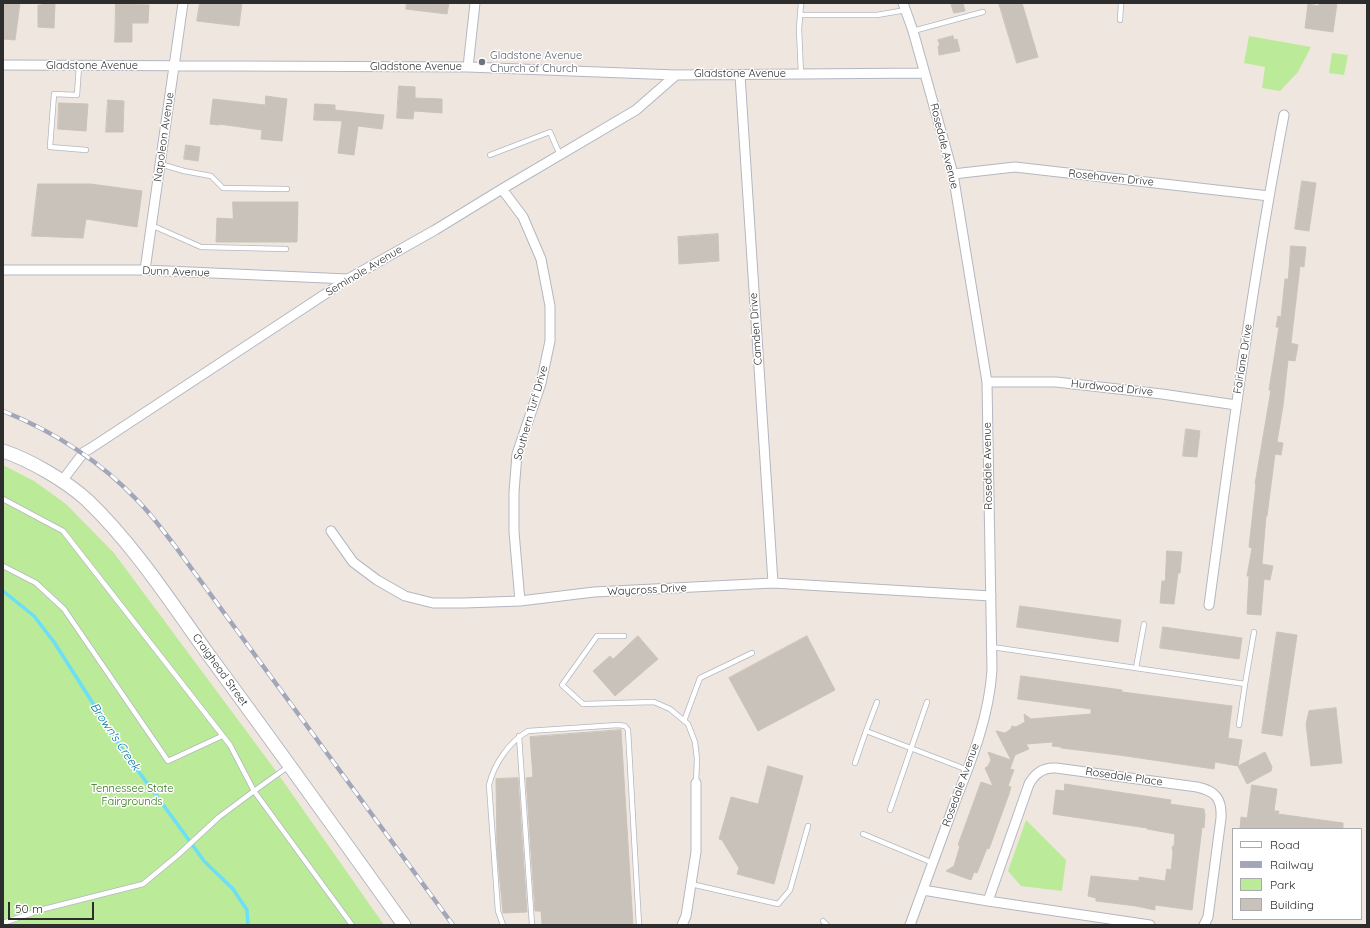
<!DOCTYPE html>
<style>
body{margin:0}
#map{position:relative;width:1370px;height:928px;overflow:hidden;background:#efe7df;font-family:Quicksand,sans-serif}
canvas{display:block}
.frame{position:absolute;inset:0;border:4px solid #2d2d2d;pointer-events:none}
.legend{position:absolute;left:1232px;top:828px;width:130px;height:92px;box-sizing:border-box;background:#fff;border:1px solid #ababab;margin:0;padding:5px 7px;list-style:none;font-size:12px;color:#2d2d2d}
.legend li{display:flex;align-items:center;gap:8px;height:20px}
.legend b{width:20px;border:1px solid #ababab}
.scale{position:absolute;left:8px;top:902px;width:86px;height:18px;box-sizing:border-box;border:2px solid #2d2d2d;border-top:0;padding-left:5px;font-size:12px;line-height:14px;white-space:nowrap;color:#2d2d2d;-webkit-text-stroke:3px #fff;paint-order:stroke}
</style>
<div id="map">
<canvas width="1370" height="928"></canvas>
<div class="frame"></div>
<ul class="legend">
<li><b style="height:5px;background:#fff"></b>Road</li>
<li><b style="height:5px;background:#a1a6b9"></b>Railway</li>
<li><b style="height:11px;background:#bbea98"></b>Park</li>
<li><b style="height:11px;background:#c8c2ba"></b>Building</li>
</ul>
<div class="scale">50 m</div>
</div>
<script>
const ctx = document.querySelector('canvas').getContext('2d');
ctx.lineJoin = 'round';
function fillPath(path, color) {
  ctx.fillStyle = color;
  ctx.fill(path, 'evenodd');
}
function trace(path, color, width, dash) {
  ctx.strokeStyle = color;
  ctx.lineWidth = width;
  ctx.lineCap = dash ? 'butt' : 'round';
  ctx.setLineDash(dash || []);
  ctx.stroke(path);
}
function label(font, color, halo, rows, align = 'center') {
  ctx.font = font + ' Quicksand,sans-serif';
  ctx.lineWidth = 3;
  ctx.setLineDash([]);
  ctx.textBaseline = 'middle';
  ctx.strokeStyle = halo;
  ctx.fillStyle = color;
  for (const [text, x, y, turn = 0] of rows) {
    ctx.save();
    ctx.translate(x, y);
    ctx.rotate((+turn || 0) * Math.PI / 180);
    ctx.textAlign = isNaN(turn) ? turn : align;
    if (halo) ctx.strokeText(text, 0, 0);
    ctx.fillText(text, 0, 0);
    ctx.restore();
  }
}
fillPath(new Path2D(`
 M1249,36L1311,47L1298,72L1280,91L1262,88L1265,67L1244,63Z
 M1332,53L1348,55L1344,75L1329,73Z
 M3,465L34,481L66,504L114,553L276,771L384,925H3Z
 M1026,820L1066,860L1062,891L1021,886L1008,871Z`), '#bbea98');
trace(new Path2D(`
 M3,591L34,616L54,642L122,749L178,825L204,861L233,889L247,910L248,925`), '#6bdff8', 3.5);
const building = new Path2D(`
 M3,3H20L15,40L3,39Z
 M42,3H55L54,28L38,27V5H42Z
 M200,3H242L239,26L197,21Z
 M407,3H449L447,14L406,9Z
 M951,3H963L965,11L954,13Z
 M999,3H1022L1038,57L1017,63Z
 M1319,3H1337L1333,32L1305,28L1308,4L1319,6Z
 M116,4L149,5L148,23H132V42H115Z
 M953,36L954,40L957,39L960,51L939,55L938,46H940L938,40Z
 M399,86L415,87V98L442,99V113L414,111L413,119L397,118Z
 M266,96L287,99L282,141L261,139L262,130L219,124V125L210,124L213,99L265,105Z
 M108,100L124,101L123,132H106Z
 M59,103L88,104L86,131L58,129Z
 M315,104L335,105V110L384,115L382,129L358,126L354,155L338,153L342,121L314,120Z
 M186,145L200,147L198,161L184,159Z
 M1302,181L1316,183L1309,231L1295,229Z
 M38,184H91L142,191L137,227L86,219L83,238L32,236Z
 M233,202H298L297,242H216L217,218L233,219Z
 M718,234L719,261L679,264L678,237Z
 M1291,246L1306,247L1304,267L1300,266L1291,343L1298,345L1295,361L1288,360L1283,406L1277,442L1283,443L1281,455L1275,454L1267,516H1266L1262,564L1273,566L1270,580L1264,579L1261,615L1247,614L1249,576H1247L1252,548L1249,547L1256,484H1255L1271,390H1269L1279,327H1276L1278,316L1281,317L1285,279H1288Z
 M1186,429L1200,431L1197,457L1183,456Z
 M1167,551L1182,552L1180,573H1178L1174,604L1160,603L1162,581H1165Z
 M1020,606L1121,620L1118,642L1017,627Z
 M1163,627L1242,638L1239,659L1160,648Z
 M1277,632L1297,635L1282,736L1262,733Z
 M638,636L658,659L615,696L593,671L610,656L613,659Z
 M807,636L835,690L758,731L729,678Z
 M1021,676L1122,690V692L1232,706L1228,738L1242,740L1238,766L1265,752L1272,767L1271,771L1247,784L1238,766L1215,762L1214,769L1119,755L1061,748V747L1052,746L1053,742L1026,744L1029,749L1015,755L1010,769L1014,770L1008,786L1011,787L1009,794L989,849L987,848L977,873L974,872L971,880L946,871L954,866L960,846L958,845L981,782L993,786L985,768L988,766L991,760L988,752L1011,760L996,731L1005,733L1011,729L1012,726L1016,727L1025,722L1024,714L1031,719L1091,714V709L1018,699Z
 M1336,708L1342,763L1311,766L1306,724L1309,711Z
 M621,730L633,925H542L541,911H535L526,778L533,777L530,737Z
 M768,766L803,776L774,884L737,874L739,868L722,840L719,839L731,797L758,804Z
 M518,778L527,912L503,913L497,850L496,779Z
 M1065,784L1171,800L1170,804L1204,809L1205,816L1204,828L1202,827L1192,910L1155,905V910L1136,906L1096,901V898L1088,896L1091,876L1139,881V877L1165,881L1167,869L1171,870L1173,853L1172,847L1174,846L1175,834L1147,829V828L1053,814L1056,790L1064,791Z
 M1252,785L1277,789L1274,811H1279L1278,814L1343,823V829H1240L1241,817L1247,818Z`);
fillPath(building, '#c8c2ba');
trace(building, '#cbc3b8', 1);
const lane = new Path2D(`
 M800,15H877L906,10
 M1120,20L1121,3
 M913,31L983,12
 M79,66L77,95L54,94L50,147L86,150
 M801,74L799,29L801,3
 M490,155L550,132L560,155
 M160,164L184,171L211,176L223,188L287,189
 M151,225L201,247L286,249
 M3,499L63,531L230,745L254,791L219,817L178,855L143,884L44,909L3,923
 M3,566L36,583L64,609L168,761L222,736
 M624,636H597L562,685L583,704L654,702L670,709L688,724L695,742L697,759L696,783
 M992,647L1245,684L1254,632
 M1136,668L1144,624
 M877,702L866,731L968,770
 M684,721L700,678L752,653
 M1239,725L1245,684
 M519,736L532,925
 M855,763L866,731
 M289,766L254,791L352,925
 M890,810L927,702
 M863,834L933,863
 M691,884L778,904L790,890L808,826
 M823,921L827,925
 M503,925L498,911L489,785C494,764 509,742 528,731L618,725L625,726L628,730L639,925`);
const street = new Path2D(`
 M903,3L913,31L953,174L987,382L992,670C989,717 972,759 955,802C940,843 925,884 910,925
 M3,65L468,67L676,75L925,73
 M468,67L475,3
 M740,75L773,583
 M953,174L1015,167L1269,196
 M502,189L523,217L541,259L550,306V341L541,383L517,454L514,492V532L520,601
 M3,270H145L348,279
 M145,270L183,3
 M987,382H1056L1162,394L1236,405
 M62,481L84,452L91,448L348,279L435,230L502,189L636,110L676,75
 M331,531L353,562L377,580L405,596L433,603H464L520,601L594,592L773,583L991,596
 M1209,605C1231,441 1253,277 1284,115
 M923,890L988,901
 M682,925L686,916L696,852V783
 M1150,925L988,901L1029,784C1035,773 1043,767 1056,768L1197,787C1216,791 1222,799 1221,818L1208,917L1204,925`);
const secondary = new Path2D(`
 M3,451C30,460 66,481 87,500C134,545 170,601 208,654C274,743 339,834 404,925`);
trace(lane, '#b3b7c1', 6);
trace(street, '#b3b7c1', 11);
trace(secondary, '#b3b7c1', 15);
trace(lane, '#fff', 4.5);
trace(street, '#fff', 9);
trace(secondary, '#fff', 13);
const rail = new Path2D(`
 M3,411C55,432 100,461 138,501C152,515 163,531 175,546L453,925`);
trace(rail, '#a1a6b9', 4.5);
trace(rail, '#fff', 3, [9]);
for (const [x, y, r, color] of [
 [482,62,4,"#6b7280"]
]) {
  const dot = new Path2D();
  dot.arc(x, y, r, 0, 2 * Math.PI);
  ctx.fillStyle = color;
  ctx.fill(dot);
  trace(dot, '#fff', 1.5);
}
label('11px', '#5b616d', '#fff', [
 ["Gladstone Avenue",490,56],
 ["Church of Church",490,69]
], 'left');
label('11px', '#2d2d2d', '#fff', [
 ["Gladstone Avenue",92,66],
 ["Gladstone Avenue",416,67],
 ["Gladstone Avenue",740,74],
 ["Napoleon Avenue",164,137,-82],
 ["Rosedale Avenue",944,146,76],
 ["Rosehaven Drive",1111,178,6],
 ["Seminole Avenue",364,271,-31],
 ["Dunn Avenue",176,272,2],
 ["Camden Drive",756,329,-94],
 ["Fairlane Drive",1243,359,-81],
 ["Hurdwood Drive",1112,388,6],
 ["Southern Turf Drive",531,413,-74],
 ["Rosedale Avenue",988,466,-91],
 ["Waycross Drive",647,590,-3],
 ["Craighead Street",220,670,54],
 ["Rosedale Place",1124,777,8],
 ["Rosedale Avenue",961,785,-70]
]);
label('11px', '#307215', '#fff', [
 ["Tennessee State",132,789],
 ["Fairgrounds",132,802]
]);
label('italic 12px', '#047aa4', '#fff', [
 ["Brown's Creek",115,737,56]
]);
</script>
